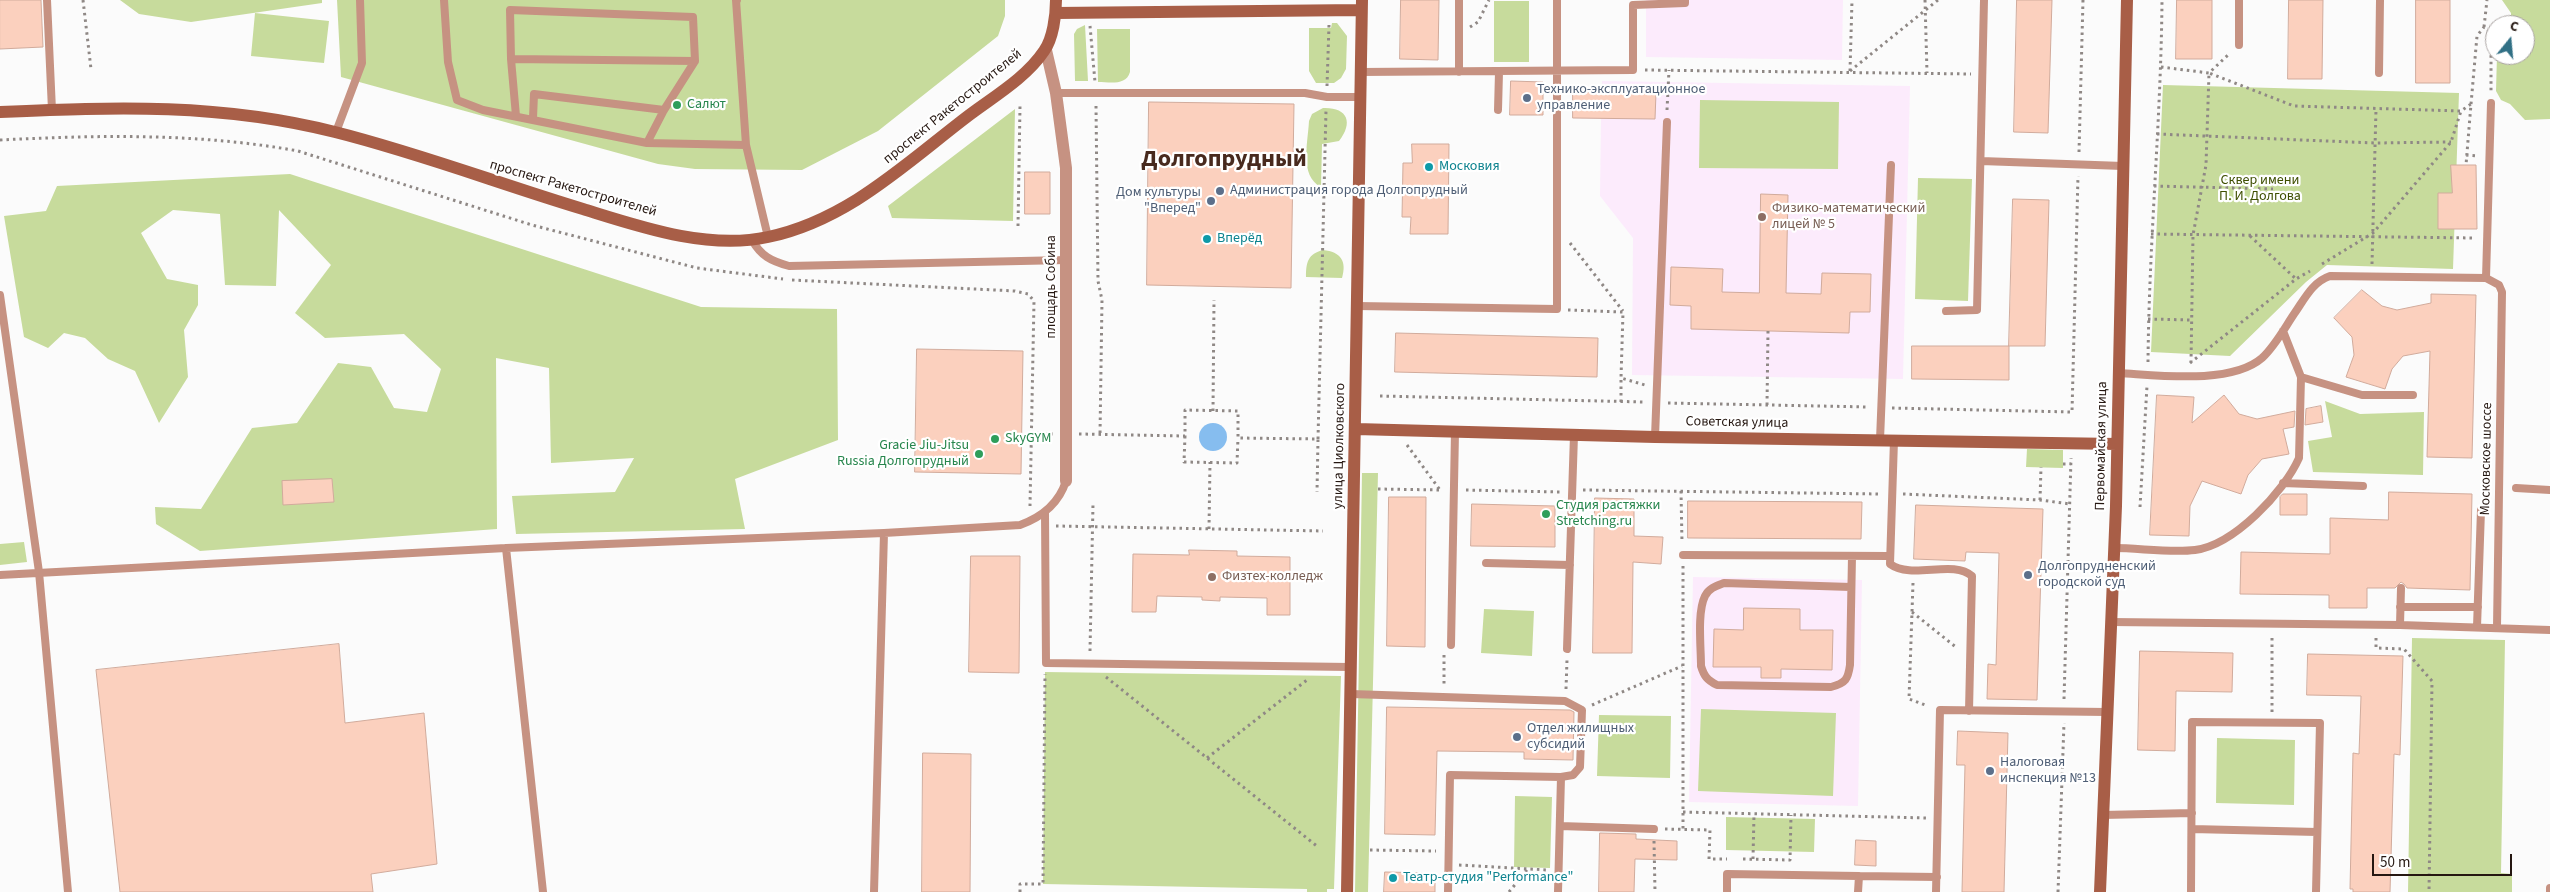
<!DOCTYPE html>
<meta charset="utf-8">
<style>
body{margin:0}
#map{position:relative;width:2550px;height:892px;overflow:hidden;background:#fbfbfb;font-family:"Source Sans 3",sans-serif}
canvas{display:block}
.north{position:absolute;left:2485px;top:15px;width:50px;height:50px;box-sizing:border-box;background:#fff;border:1px solid #a8a2a0;border-radius:50%;rotate:17deg;font-size:14px;font-weight:700;line-height:20px;text-align:center;color:#251711}
.north::after{content:'';display:block;margin:auto;width:18px;height:22px;background:#317085;clip-path:polygon(50% 0,100% 100%,50% 72%,0 100%)}
.scale{position:absolute;left:2372px;top:854px;width:140px;height:22px;box-sizing:border-box;border:2px solid #251711;border-top:0;padding-left:6px;font-size:15px;line-height:18px;white-space:nowrap;color:#251711;-webkit-text-stroke:4px #fff;paint-order:stroke}
</style>
<div id="map">
<canvas width="2550" height="892"></canvas>
<div class="north">С</div>
<div class="scale">50 m</div>
</div>
<script>
const ctx = document.querySelector('canvas').getContext('2d');
ctx.lineJoin = 'round';
function fillPath(path, color) {
  ctx.fillStyle = color;
  ctx.fill(path, 'evenodd');
}
function trace(path, color, width, dash) {
  ctx.strokeStyle = color;
  ctx.lineWidth = width;
  ctx.lineCap = dash ? 'butt' : 'round';
  ctx.setLineDash(dash || []);
  ctx.stroke(path);
}
function label(font, color, halo, rows, align = 'center') {
  ctx.font = font + ' "Source Sans 3",sans-serif';
  ctx.lineWidth = 4.5;
  ctx.setLineDash([]);
  ctx.textBaseline = 'middle';
  ctx.strokeStyle = halo;
  ctx.fillStyle = color;
  for (const [text, x, y, turn = 0] of rows) {
    ctx.save();
    ctx.translate(x, y);
    ctx.rotate((+turn || 0) * Math.PI / 180);
    ctx.textAlign = isNaN(turn) ? turn : align;
    if (halo) ctx.strokeText(text, 0, 0);
    ctx.fillText(text, 0, 0);
    ctx.restore();
  }
}
fillPath(new Path2D(`
 M1646,0H1843L1842,60L1646,57Z
 M1602,81L1910,86L1903,379L1632,375L1633,238L1600,196L1601,119L1573,118V92H1602Z
 M1693,577L1862,580L1858,806L1689,802Z`), '#fcebfc');
fillPath(new Path2D(`
 M120,0H322V3L191,22L139,14Z
 M337,0H1005V16L998,36L878,131L802,170L695,169L658,164L341,77Z
 M2502,0H2550V119L2525,120L2510,104L2501,100L2496,91L2497,55H2525V25H2511V13Z
 M1494,1H1529V62H1494Z
 M255,13L329,21L324,63L251,56Z
 M1332,23H1337L1347,36L1346,69L1341,78L1334,83H1316L1309,71V28H1331Z
 M1085,25L1088,81H1075L1074,34L1077,29Z
 M1097,29H1130V72C1126,86 1110,82 1098,82Z
 M2163,85L2459,93L2453,269L2327,265L2306,282L2230,356L2151,352Z
 M1700,100L1839,102L1838,169L1699,168Z
 M1323,108C1347,107 1354,122 1339,141L1322,144L1321,187C1299,176 1308,142 1309,121L1312,114Z
 M1015,109L1013,221L892,218L888,206Z
 M290,174L701,307L837,309L838,440L735,479L745,529L516,534L512,496L615,492L634,458L551,463L549,368L496,358L497,529L200,551L156,524L155,507L201,509L252,428L297,423L338,363L371,367L394,408L427,412L441,369L404,334L325,338L295,313L331,265L279,210L276,286L225,285L220,214L173,210L141,233L167,279L198,285V305L184,330L188,377L159,423L135,371L108,359L85,338L64,333L48,348L24,337L4,216L46,211L57,186Z
 M1918,178L1972,179L1968,301L1915,299Z
 M1323,250C1341,252 1347,261 1342,278L1306,277C1306,262 1308,254 1323,250Z
 M2325,401L2360,414L2424,412L2423,475L2313,472L2308,441L2332,437Z
 M2027,449L2063,450V468L2026,467Z
 M1362,473H1378L1368,892H1355Z
 M24,542L27,562L0,565V544Z
 M1484,609L1534,611L1532,656L1481,653Z
 M2412,638L2505,640L2501,873L2512,874V892H2408Z
 M1045,672L1341,676L1334,889H1327V892H1307V889L1043,884Z
 M1701,709L1836,713L1833,796L1698,791Z
 M1599,715L1671,716L1670,778L1597,776Z
 M2217,738L2295,740L2294,805L2216,803Z
 M1515,796L1552,797L1550,868L1514,867Z
 M1726,817L1815,819L1814,852L1726,850Z`), '#c7db9c');
fillPath(new Path2D(`
 M1199 437a14 14 0 1 1 28 0a14 14 0 1 1-28 0Z`), '#86bdef');
const building = new Path2D(`
 M0,0H41L43,47L0,49Z
 M1401,0H1439L1438,60L1400,59Z
 M2017,0H2052L2048,133L2014,132Z
 M2177,0H2212V59H2176Z
 M2289,0H2323L2322,79H2288Z
 M2416,0H2450V83H2416Z
 M1511,81L1543,82V115H1510Z
 M1573,92L1656,93L1655,119L1573,118Z
 M1149,102L1294,104L1291,288L1147,285Z
 M1412,144H1449L1448,234H1410L1411,217H1402L1403,163H1412Z
 M2451,165H2476L2477,229H2438V193H2452Z
 M1025,172H1050V214H1025Z
 M1761,194L1788,195L1786,293L1821,294L1822,273L1871,274L1870,312H1850L1849,333L1691,329V306L1670,305L1671,267L1723,269L1722,292L1759,293Z
 M2013,199L2049,200L2045,346H2009Z
 M2362,290L2382,306L2397,310L2431,303V294L2476,295L2472,458L2427,457L2430,351L2403,356L2392,369L2385,389L2346,377L2354,355L2352,337L2334,318Z
 M1396,333L1598,338L1597,377L1395,372Z
 M1912,346H2009V380L1912,379Z
 M917,349L1023,351L1021,474L915,472Z
 M2157,395L2194,397L2192,423L2224,395L2239,414L2257,419L2295,411L2294,427L2283,429L2289,454L2262,459L2248,475L2241,494L2202,481L2190,506L2189,536L2150,535Z
 M2321,406L2323,422L2305,425L2306,409Z
 M332,479L334,502L283,505L282,481Z
 M2389,492L2472,494L2470,590L2407,588L2404,584L2401,582L2395,588H2367V608H2329V595L2240,594L2241,552L2330,554V518L2388,520Z
 M2283,494H2307V515H2280V497Z
 M1389,497H1426L1425,647L1387,646Z
 M1595,498L1634,499V536L1663,537L1661,564L1633,562L1632,653H1593Z
 M1688,501L1862,502L1861,539L1688,538Z
 M1472,504L1555,506V547L1471,546Z
 M1916,505L2043,509L2037,700L1987,699L1988,664L1996,665L1999,553L1966,552L1965,561L1914,559Z
 M1189,550L1237,551V556L1290,557V615H1267V598L1220,597V601L1202,600V597L1157,596L1156,612H1132L1133,554L1189,555Z
 M971,556H1020L1019,673L969,672Z
 M1744,608L1800,609V630H1833L1832,670L1781,669V678H1761V667H1713L1714,629L1743,630Z
 M339,644L345,723L424,713L437,864L371,874L373,892H120L96,670Z
 M2140,651L2233,653L2232,692L2176,691L2175,751L2138,750Z
 M2308,654L2403,656L2400,755L2394,754L2390,892H2353V889H2350L2353,753L2359,754L2361,696L2307,695Z
 M1387,707L1570,710L1574,712L1573,760L1524,759V752L1437,751L1435,835L1385,834Z
 M1958,731L2008,733L2004,892H1962L1965,765H1957Z
 M923,753L971,754L970,892H922Z
 M1600,833L1636,834V839L1677,841V860L1635,859L1634,892H1599Z
 M1856,840L1876,841V866L1855,865Z
 M1385,872L1435,873V892H1384Z`);
fillPath(building, '#fbd0be');
trace(building, '#d1ab9c', 1);
trace(new Path2D(`
 M83,0L91,69
 M1925,0L1927,73
 M1090,26L1095,82
 M1470,27L1478,22L1489,0
 M2484,27L2487,0
 M2161,67L2209,73L2230,53
 M1645,70L1971,74
 M1850,71L1938,0
 M1850,71L1852,0
 M1327,86L1329,25
 M2471,104L2477,36L2484,27L2488,30L2491,37V91
 M1096,106L1098,281L1102,300L1100,435
 M1667,110L1669,70
 M2157,134L2375,143L2451,142
 M0,140C99,135 200,133 298,151L532,225L697,268L783,279
 M2079,152L2083,0
 M2466,155L2478,156
 M2154,186L2273,189
 M1383,192H1402
 M1018,226L1020,106
 M2151,234L2475,238
 M2250,236L2296,279
 M1570,243L1623,311
 M2322,264L2373,233L2451,142L2461,111
 M2372,264L2376,109
 M792,280L1015,291L1028,294L1034,301L1030,506
 M1568,310L1623,312L1621,378L1645,385
 M2148,319L2192,320
 M2148,362C2149,241 2161,121 2162,0
 M2190,363L2296,279L2310,271
 M2191,363L2193,235L2206,165L2209,73L2294,106L2461,111L2471,104L2466,165
 M1380,396L1644,402
 M1621,402V378
 M1668,403L1869,407
 M1767,405L1768,331
 M1892,408L2072,412L2078,176
 M1213,411L1214,300
 M1031,433L1053,434
 M1079,434L1185,436V410L1238,411V438L1318,439L1317,492
 M1185,436L1184,462L1237,463L1238,438
 M1318,439L1326,110
 M1407,445L1440,490
 M2063,464H2071
 M1378,489L1442,490
 M1466,490L1560,492
 M1583,490L1879,494
 M1681,491L1682,543
 M1903,494L2040,500L2070,504
 M2040,500L2041,467
 M2140,507L2147,386
 M1056,526L1323,531
 M1209,529L1210,462
 M1683,566V830
 M1913,583L1909,699L1928,706
 M1912,612L1957,648
 M2376,638V648L2404,649L2432,681L2429,892
 M1090,651L1093,504
 M1444,655V684
 M1106,677L1318,847
 M1566,689L1567,660
 M2064,699L2071,458
 M1592,705L1682,666
 M2272,712V636
 M1207,758L1307,680
 M1683,812L1927,818
 M1665,829L1710,830L1709,859H1727
 M1654,841L1655,892
 M1370,850L1436,851
 M1743,859L1790,860L1791,815
 M1753,859L1754,814
 M1459,865L1548,870
 M1020,892V884H1043L1045,674
 M1509,892L1527,870
 M2058,892L2064,723`), '#8f8885', 3, [2.5, 4]);
trace(new Path2D(`
 M47,0L52,110
 M444,0L448,62L457,100L483,110L647,143L664,110L695,61L693,17L510,10L511,59L516,116
 M737,0H736L746,145L768,237
 M2239,45V0
 M511,59L695,61
 M1360,72L1633,70V5L1685,3V0
 M1459,72V0
 M2379,73L2380,0
 M1056,93H1305L1327,97H1360
 M1498,110L1499,72
 M533,118L534,94L664,110
 M336,132L362,63L360,0
 M647,143L746,145
 M1981,161L2123,166
 M752,240C761,256 771,261 789,266L1067,260
 M2486,278L2491,103
 M0,295L39,572L68,892
 M1357,306L1557,309V0
 M1946,311L1977,310L1984,0
 M2119,373C2157,375 2231,385 2262,358C2275,346 2284,329 2294,314C2304,300 2312,282 2330,276L2486,278L2499,285L2502,292L2497,627
 M2301,377L2362,395H2413
 M1655,437L1667,122
 M1880,440L1891,165
 M1894,440L1890,564C1912,580 1953,559 1972,576L1969,711
 M2283,483L2363,486
 M2516,488L2550,490
 M1045,512L1046,663L1350,667
 M506,548L543,892
 M2114,548C2139,548 2170,553 2195,550C2234,545 2284,492 2299,458L2301,377L2283,331
 M1683,555L1889,556
 M1486,563L1570,565
 M0,575L506,548L884,533L1020,525C1042,517 1059,503 1066,481
 M1851,587L1724,583C1716,586 1709,588 1705,596C1697,612 1701,647 1701,666C1704,676 1707,680 1717,685L1831,687C1846,683 1848,679 1850,665L1852,556
 M2400,607H2478
 M2111,622L2400,625L2550,630
 M2400,625L2401,588
 M2477,627L2481,510
 M1451,645L1455,432
 M1567,649L1574,435
 M1351,694L1565,701L1582,710L1580,767L1573,775L1561,777L1558,892
 M2103,815L2192,813
 M1560,826L1654,829
 M2192,829L2317,832
 M1859,876L1937,877
 M874,892L884,533
 M1448,892L1450,775L1561,777
 M1727,892V874L1859,876L1858,892
 M1936,892L1940,710L2107,712
 M2191,892L2192,722L2320,723L2316,892
 M2550,892V888`), '#c69282', 8);
trace(new Path2D(`
 M1046,50L1056,93L1066,168V481`), '#c69282', 12);
trace(new Path2D(`
 M1056,13L1361,10
 M0,112C117,107 220,103 335,132C419,153 500,184 583,209C641,227 707,250 768,237C848,220 905,164 968,116C993,97 1026,78 1044,51C1053,39 1056,15 1056,0
 M1356,429L1655,437L2117,444
 M1347,892L1362,0
 M2100,892L2116,506L2127,0`), '#a85e47', 12);
for (const [x, y, r, color] of [
 [1527,98,5,"#5c6f8a"],
 [677,105,5,"#2e9e5b"],
 [1429,167,5,"#0f9aa8"],
 [1220,191,5,"#5c6f8a"],
 [1211,201,5,"#5c6f8a"],
 [1762,217,5,"#8d6e63"],
 [1207,239,5,"#0f9aa8"],
 [995,439,5,"#2e9e5b"],
 [979,454,5,"#2e9e5b"],
 [1546,514,5,"#2e9e5b"],
 [2028,575,5,"#5c6f8a"],
 [1212,577,5,"#8d6e63"],
 [1517,737,5,"#5c6f8a"],
 [1990,771,5,"#5c6f8a"],
 [1393,878,5,"#0f9aa8"]
]) {
  const dot = new Path2D();
  dot.arc(x, y, r, 0, 2 * Math.PI);
  ctx.fillStyle = color;
  ctx.fill(dot);
  trace(dot, '#fff', 2);
}
label('14px', '#4e5e75', '#fff', [
 ["Технико-эксплуатационное",1537,90],
 ["управление",1537,106],
 ["Администрация города Долгопрудный",1230,191],
 ["Дом культуры",1201,193,"right"],
 ["\"Вперед\"",1201,209,"right"],
 ["Долгопрудненский",2038,567],
 ["городской суд",2038,583],
 ["Отдел жилищных",1527,729],
 ["субсидий",1527,745],
 ["Налоговая",2000,763],
 ["инспекция №13",2000,779]
], 'left');
label('14px', '#27864d', '#fff', [
 ["Салют",687,105],
 ["SkyGYM",1005,439],
 ["Gracie Jiu-Jitsu",969,446,"right"],
 ["Russia Долгопрудный",969,462,"right"],
 ["Студия растяжки",1556,506],
 ["Stretching.ru",1556,522]
], 'left');
label('14px', '#251711', '#fff', [
 ["проспект Ракетостроителей",953,107,-39],
 ["проспект Ракетостроителей",573,189,16],
 ["площадь Собина",1052,287,-90],
 ["Советская улица",1737,423,1],
 ["улица Циолковского",1340,446,-89],
 ["Первомайская улица",2102,446,-89],
 ["Московское шоссе",2487,459,-89]
]);
label('14px', '#0d838f', '#fff', [
 ["Московия",1439,167],
 ["Вперёд",1217,239],
 ["Театр-студия \"Performance\"",1403,878]
], 'left');
label('14px', '#3e4e00', '#fff', [
 ["Сквер имени",2260,181],
 ["П. И. Долгова",2260,197]
]);
label('14px', '#785e54', '#fff', [
 ["Физико-математический",1772,209],
 ["лицей № 5",1772,225],
 ["Физтех-колледж",1222,577]
], 'left');
label('bold 24px', '#482a1e', '#fff', [
 ["Долгопрудный",1224,161]
]);
</script>
